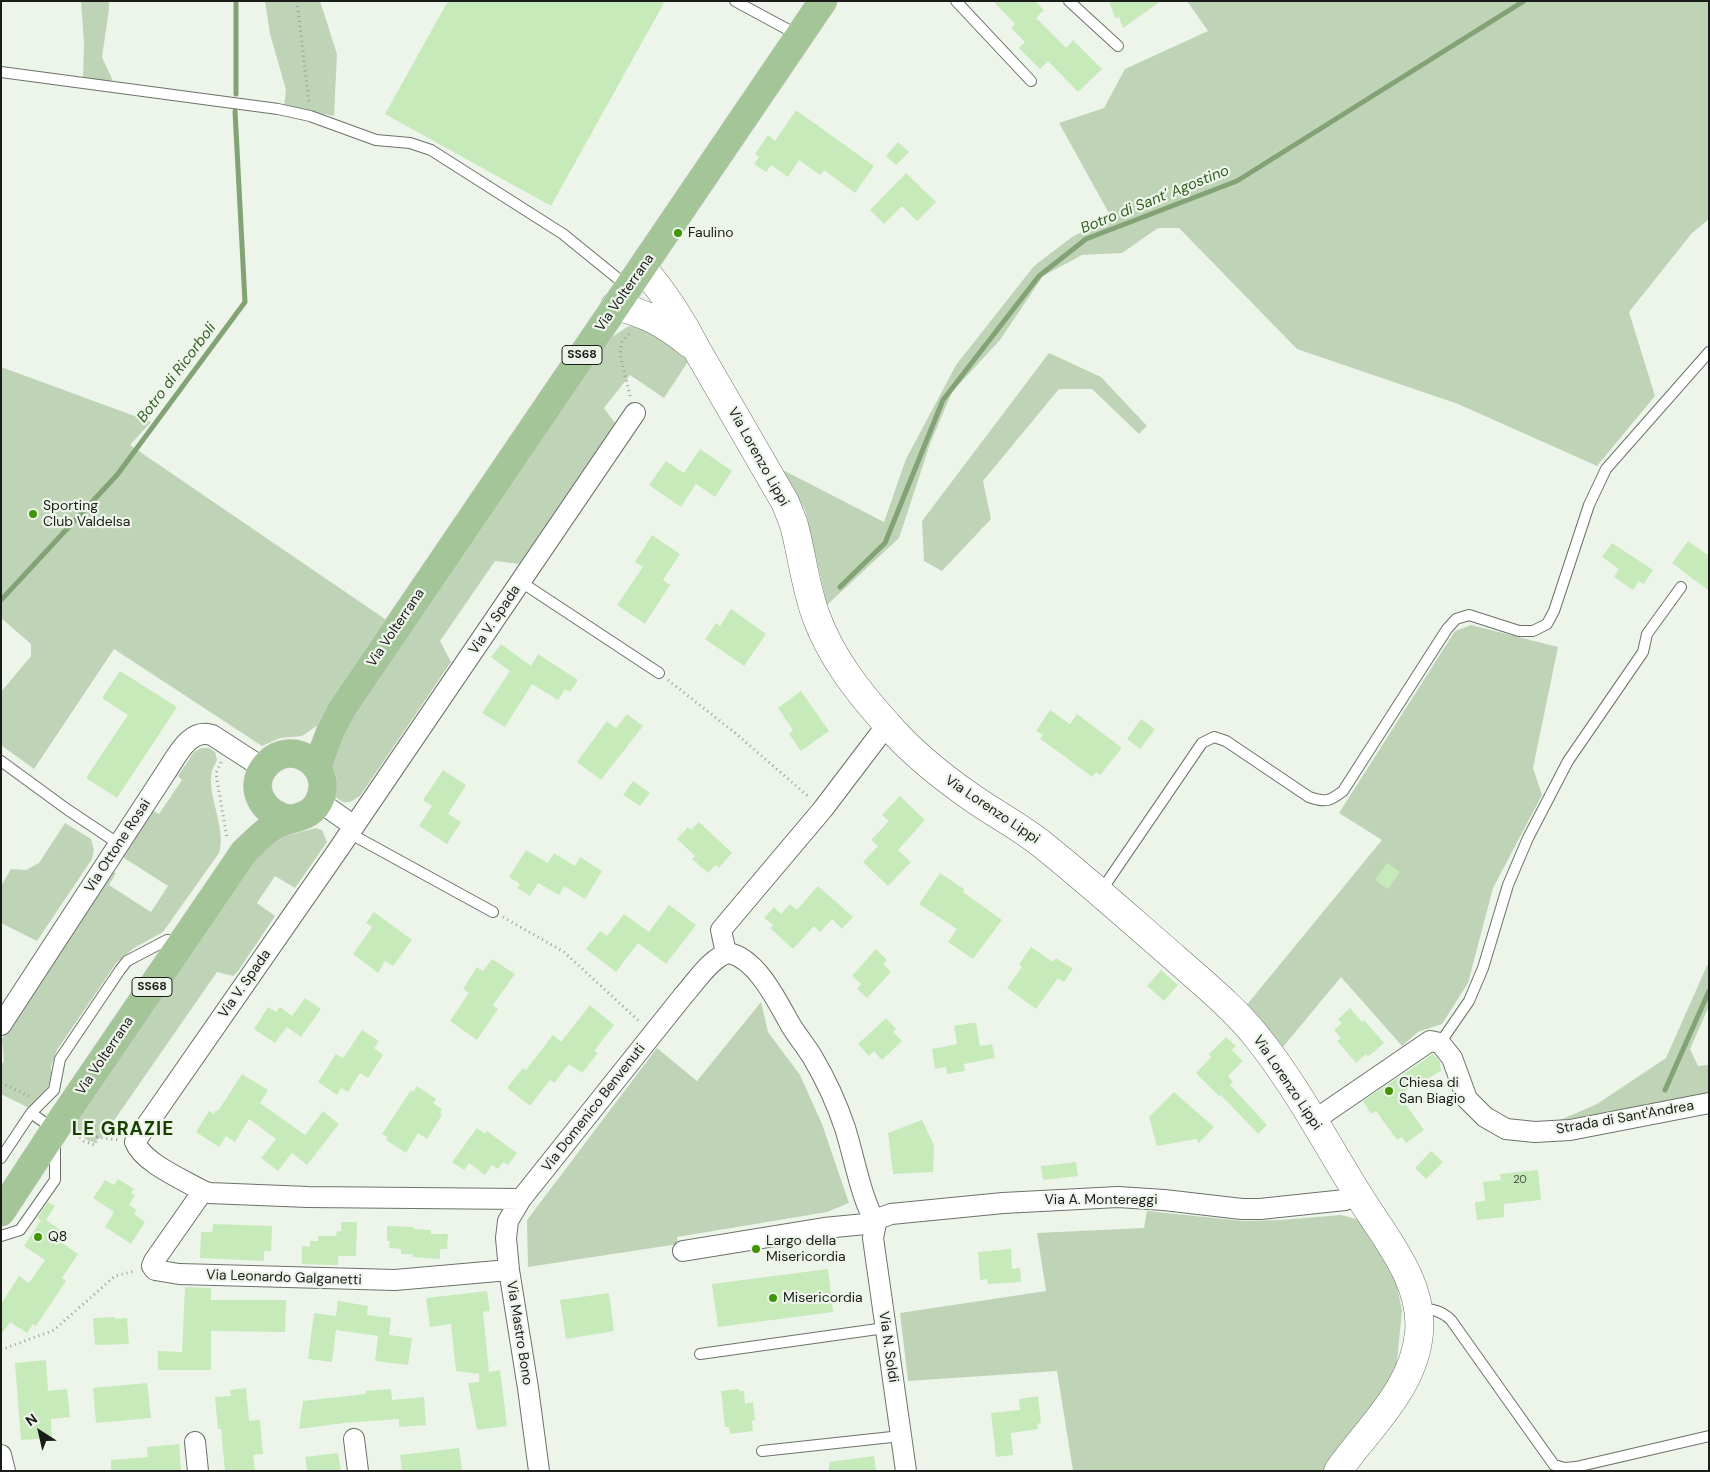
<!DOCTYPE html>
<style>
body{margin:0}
#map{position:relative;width:1710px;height:1472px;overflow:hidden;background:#edf5eb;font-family:"DM Sans",sans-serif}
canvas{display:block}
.frame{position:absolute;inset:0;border:2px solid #1b1d1a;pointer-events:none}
.north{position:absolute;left:15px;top:1407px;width:50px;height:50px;-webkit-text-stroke:4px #edf5eb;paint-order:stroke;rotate:325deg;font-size:14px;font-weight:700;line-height:20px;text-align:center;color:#1b1d1a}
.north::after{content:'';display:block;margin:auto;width:18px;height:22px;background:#1b1d1a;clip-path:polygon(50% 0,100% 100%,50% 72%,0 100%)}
</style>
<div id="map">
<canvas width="1710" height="1472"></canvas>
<div class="frame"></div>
<div class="north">N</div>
</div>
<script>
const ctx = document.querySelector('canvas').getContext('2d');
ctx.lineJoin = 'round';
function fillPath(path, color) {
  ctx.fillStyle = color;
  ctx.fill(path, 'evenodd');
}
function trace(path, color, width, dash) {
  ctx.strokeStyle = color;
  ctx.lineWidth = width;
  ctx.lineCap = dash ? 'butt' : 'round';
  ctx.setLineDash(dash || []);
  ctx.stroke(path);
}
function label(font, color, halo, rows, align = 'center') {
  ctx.font = font + ' "DM Sans",sans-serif';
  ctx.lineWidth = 4.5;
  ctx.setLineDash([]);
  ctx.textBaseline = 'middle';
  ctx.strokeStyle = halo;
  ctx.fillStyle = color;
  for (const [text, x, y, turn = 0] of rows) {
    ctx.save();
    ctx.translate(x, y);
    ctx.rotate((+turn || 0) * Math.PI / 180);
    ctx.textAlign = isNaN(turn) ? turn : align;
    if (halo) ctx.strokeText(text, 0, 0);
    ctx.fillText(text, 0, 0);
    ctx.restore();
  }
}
fillPath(new Path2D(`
 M81,1H109V9L102,57L113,81L83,78L84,44Z
 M265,1H320L337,54L334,116L284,106L286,90L270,34Z
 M1187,1H1709V219L1692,233L1629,312L1655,396L1597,466L1458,404L1297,349L1179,228H1158L1122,253L1082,255L1043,276L1000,340L952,392L930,444L899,538L827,605L805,510L783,470L884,522L906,459L956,365L1034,266L1072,237L1111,217L1059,123L1104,108L1125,69L1208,31Z
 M640,324L691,357L664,398L630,375L604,408L615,423L519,564L495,561L440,641L451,662L360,796C349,803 345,806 335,796L336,780L329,759L343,731L609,339L627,327Z
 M1049,353L1101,377L1147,426L1139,434L1092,389H1059L983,481L991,519L942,571L924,561L922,521Z
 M1,367L151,422L130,445L388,621L318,725L302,736L280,738L262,746L114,649L34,769L1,745V692L31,656V644L1,618Z
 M1471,625L1558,647L1533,768L1542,795L1493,888L1468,983L1442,1024L1418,1032L1402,1046L1341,977L1283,1047L1245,1007L1382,840L1339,813L1455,631Z
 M201,748H209L215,752L217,760C216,763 213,767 212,771C206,794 227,828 219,853L163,932L134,948L117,962L57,1050L51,1066V1075L48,1087L29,1108L1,1094V1065L4,1061L2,1039L110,871L116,873L109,885L151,912L168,886L124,858L123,853L152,810L159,814L182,780L178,776L194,752Z
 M65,823L91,839L94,850L92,859L37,941L1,923V886L11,869L26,870L39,863Z
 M316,828L322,830L327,842L295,888L275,876L257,903L275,916L238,971L233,976L217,972L106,1132L100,1138L93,1142L87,1140L73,1128L263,845L268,848L285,836Z
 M1709,961V1006L1690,1049L1698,1066L1709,1065V1093L1558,1121L1597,1104L1666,1058Z
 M761,1002L768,1032L800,1075L822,1124L849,1203L827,1212L677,1237L678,1244L528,1267L527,1220L657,1048L697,1081Z
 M1147,1211L1243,1221L1281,1220L1341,1215L1364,1221L1393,1269L1402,1310L1396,1372L1349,1436L1328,1471H1073L1057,1371L908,1381L900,1313L1046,1291L1037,1233L1144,1228Z`), '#bfd4b7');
trace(new Path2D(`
 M236,1V94
 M840,587L885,543L943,400L1039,276L1086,239L1237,181L1524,1
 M1,600L117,475L245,302L235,111
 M1665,1090L1709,991`), '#83a376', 5);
fillPath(new Path2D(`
 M448,1H665L551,206L385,114Z
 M993,1H1035L1044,10L1036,18L1066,48L1073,40L1102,69L1078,92L1048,61L1040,69L1019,48L1025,42L1011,28L1015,24Z
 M1109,1H1161L1123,28L1119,17L1115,18Z
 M796,110L874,166L855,193L824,170L820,175L799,160L788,177L771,165L766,172L754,164L759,157L755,154L768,135L775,141Z
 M898,142L909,152L896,165L886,156Z
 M906,173L936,202L917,221L902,206L884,224L870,210Z
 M700,449L732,471L715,497L696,484L681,507L649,485L666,461L684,473Z
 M652,535L680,554L663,580L670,585L645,624L617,605L643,567L635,562Z
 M1688,541L1709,556V591L1672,563Z
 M1612,543L1653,570L1644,584L1639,581L1633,590L1614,577L1619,569L1602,557Z
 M731,609L766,634L744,666L705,639L716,623L720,626Z
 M501,644L531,666L538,654L578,680L570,692L565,689L558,700L532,684L505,727L482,713L510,671L491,657Z
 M120,671L177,707L117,798L86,778L128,715L102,698Z
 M801,691L829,731L801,751L789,734L793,730L778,708Z
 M1050,710L1070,724L1077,714L1122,748L1100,775L1096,772L1092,777L1064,756L1040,739L1043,735L1036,731Z
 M627,714L643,726L601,780L577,762L607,721L616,728Z
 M1141,719L1155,729L1140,749L1127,739Z
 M443,770L466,785L448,814L461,822L447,844L419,826L432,806L423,800Z
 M633,781L650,793L640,806L623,795Z
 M900,796L925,820L898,850L911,862L888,886L863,862L878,846L871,840L889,821L882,815Z
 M699,822L732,853L719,868L716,865L708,873L692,859L695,856L677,839L688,827L691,830Z
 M526,850L548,863L554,853L575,866L580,857L602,871L585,899L564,886L559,895L538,883L530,896L517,888L520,884L509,877Z
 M1387,863L1400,872L1388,889L1375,880Z
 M940,873L964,889L963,892L1002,920L973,959L948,942L957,929L919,904Z
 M818,886L853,917L842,929L832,919L820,932L814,926L793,949L770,928L773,925L764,918L774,907L781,914L790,904L797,910Z
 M669,905L696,925L666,964L638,943L616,972L586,949L600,931L607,936L624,914L649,932Z
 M374,912L412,940L393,966L385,961L378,973L353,954L372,927L366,923Z
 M1031,947L1053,962L1056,958L1073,969L1064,982L1058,978L1036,1009L1007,988L1022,967L1019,964Z
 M876,949L887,960L883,964L891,972L867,998L857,989L861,984L852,976Z
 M492,959L515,974L493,1005L498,1009L477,1040L450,1021L469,993L463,989L477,967L483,971Z
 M1161,970L1178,985L1164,1001L1147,986Z
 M305,998L321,1009L301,1037L287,1027L275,1043L254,1029L268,1007L276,1012L280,1007L292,1016Z
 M590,1005L614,1025L594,1051L598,1053L582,1073L569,1064L554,1083L550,1080L530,1106L507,1088L523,1068L526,1070L553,1035L561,1042Z
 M1350,1008L1362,1022L1364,1020L1384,1043L1368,1057L1366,1054L1356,1063L1337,1041L1341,1038L1334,1030L1342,1023L1338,1019Z
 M886,1018L896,1029L893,1032L902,1041L882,1060L874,1051L869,1056L858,1044Z
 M971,1023H976L980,1046L992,1044L995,1058L964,1064L965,1071L947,1074L946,1067L935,1069L932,1049L957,1044L954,1026Z
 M362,1030L379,1041L374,1048L383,1055L368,1078L360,1073L348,1092L341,1088L337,1095L318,1082L336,1054L343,1058Z
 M1226,1037L1236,1046L1232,1050L1243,1061L1228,1076L1233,1082L1230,1085L1267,1125L1258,1134L1221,1095L1219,1096L1196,1073L1211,1057L1209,1054Z
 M1433,1054L1440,1062L1441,1071L1399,1095L1424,1130L1406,1143L1402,1137L1397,1140L1376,1111L1371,1114L1363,1101Z
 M242,1074L268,1090L260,1103L305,1135L323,1111L339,1124L307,1165L292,1153L278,1171L261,1158L276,1139L249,1119L235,1142L226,1136L219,1147L196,1132L209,1111L214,1114L216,1110L218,1111Z
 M417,1086L436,1099L433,1103L442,1109L440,1113L442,1115L427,1139L418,1133L406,1153L386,1140L388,1137L382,1134L411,1090L413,1092Z
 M1174,1092L1214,1127L1199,1143L1196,1139L1157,1146L1149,1117Z
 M922,1120L934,1145L933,1172L893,1174L888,1133Z
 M477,1128L485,1134L487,1131L517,1153L508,1165L503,1162L498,1169L492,1165L485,1175L469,1163L464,1170L452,1162Z
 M1431,1151L1443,1162L1426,1179L1415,1168Z
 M1076,1162L1078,1176L1043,1180L1041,1166Z
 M1538,1170L1541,1200L1504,1204V1217L1477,1220L1475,1202L1485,1201L1483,1182L1501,1180L1500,1174Z
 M118,1179L134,1189L131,1193L135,1195L129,1205L137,1210L134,1214L145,1222L131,1244L105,1227L114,1212L93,1198L105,1180L114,1185Z
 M48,1202L55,1206L46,1220L63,1232L58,1240L78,1254L62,1278L66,1281L36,1326L33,1324L27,1333L10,1322L1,1335V1304L19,1276L29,1283L45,1260L24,1246L41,1220L37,1218Z
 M341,1222H357L356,1256H338V1265L302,1264V1246L310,1247V1241H318V1236H336L337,1231H341Z
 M213,1224L272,1226L271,1251H264V1261L200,1258L201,1232H212Z
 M387,1226L414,1227V1229L431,1230V1234H448L447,1249H440V1259L412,1257L413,1254H401V1249L389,1248L390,1241H387Z
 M1011,1249L1012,1269L1020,1268L1021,1282L988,1284L987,1279L980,1280L978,1252Z
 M828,1269L833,1312L718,1327L712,1284Z
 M185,1287L211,1288V1300H286L285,1332L211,1331V1370H158V1351L182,1352Z
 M487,1291L490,1311L483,1312L489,1372L500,1370L507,1426L477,1430L468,1383L479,1382V1374L456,1371L451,1324L430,1327L426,1298Z
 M609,1293L614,1331L566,1339L560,1300Z
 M338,1301L368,1306L367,1315L391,1318L389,1335L412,1338L408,1365L375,1361L378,1336L336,1330L332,1362L308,1359L314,1313L336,1316Z
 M115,1317V1319L127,1318L129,1344L95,1345L93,1318Z
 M46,1360L48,1391L67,1389L70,1417L51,1419L52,1438L21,1440L15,1363Z
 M147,1383L151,1418L96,1423L93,1388Z
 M246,1388L249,1421L260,1420L263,1454L253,1455L255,1471H225L221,1429H218L215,1397L231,1396L230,1390Z
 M391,1389L392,1400L424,1397L426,1425L399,1427V1419L344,1423L299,1429L303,1401L366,1394V1391Z
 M739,1389V1391H744L745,1404L753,1402L755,1420L752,1421L753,1431L730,1434L729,1427H725L721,1391Z
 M1038,1396L1041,1423L1037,1424L1038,1429L1011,1433L1013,1455L996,1457L991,1413L1020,1410L1019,1399Z
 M179,1444L181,1471H111V1460L148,1457L147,1447Z
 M459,1448L462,1471H402L400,1455Z
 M338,1453L341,1471H307L305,1457Z
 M874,1456L876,1471H829V1462Z`), '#c7eaba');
const lane = new Path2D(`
 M735,1L798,35
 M956,1L1031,81
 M1069,1L1118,46
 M1,72L278,109L310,116L376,140L410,143L431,150L563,234L627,286
 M521,582L659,673
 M1,761L68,810L119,844
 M349,833L493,912
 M1101,891L1202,743L1214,737L1226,741L1309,797C1326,803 1330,801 1343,791L1447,629L1456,619L1469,615L1519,631H1533L1547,624L1554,611L1589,505L1606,469L1709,352
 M1440,1043L1469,1001L1483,968L1508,885L1528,838L1568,761L1643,652L1647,634L1681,587
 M31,1113L54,1090L60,1059L120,970L127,961L167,940L180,941
 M1,1158L31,1113L55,1130V1180L20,1230L1,1236
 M1420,1308C1432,1309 1442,1311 1451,1320L1554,1465L1565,1468L1576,1467L1709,1436
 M700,1354L885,1328
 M762,1451L901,1436`);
const street = new Path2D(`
 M635,413L340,847L135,1142C143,1163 184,1180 203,1191L209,1193L308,1197L521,1199L683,996C694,984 712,956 729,953C757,959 777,1001 790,1024C797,1036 806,1046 813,1058C826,1080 837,1104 845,1128C854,1156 861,1199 876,1223
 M317,805L327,807L354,826
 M726,953L721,930L823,809L880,734L888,726
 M1,1025L166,772C177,756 189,728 212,735L263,768
 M1313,1121L1430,1041L1440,1043L1452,1058L1467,1099L1485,1117L1506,1129L1535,1132L1570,1130L1709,1103
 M203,1191L154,1261L152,1266L155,1270L179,1274L395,1280L509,1270
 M521,1199L508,1221L506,1238L509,1270L528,1388L539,1471
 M876,1223L880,1218L891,1214L1003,1203L1118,1197L1164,1200L1242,1209H1260L1345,1200L1358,1195
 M876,1223L873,1238L906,1471
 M683,1251L824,1228L876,1223
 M354,1439L358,1471
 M195,1442L198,1471
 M1,1455L5,1471`);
const secondary = new Path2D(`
 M643,268C664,293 682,320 697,350L785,502C788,509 791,517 794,525C802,555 805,586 816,616C831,657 858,692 887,724C911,752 941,776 971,797C995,814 1021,827 1044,846C1089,882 1132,921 1176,959C1204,984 1234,1008 1257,1037C1297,1087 1327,1145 1361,1199C1386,1239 1424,1283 1419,1333C1414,1389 1368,1428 1338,1471
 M615,306C646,313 665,324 690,344`);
const primary = new Path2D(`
 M317,767L331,730L342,709L823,1
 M1,1212L60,1122L244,852C254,843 263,832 276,825C290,817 309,819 318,803C337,769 294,736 267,764C246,786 263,816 291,819`);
trace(lane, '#6c7269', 12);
trace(street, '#6c7269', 22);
trace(secondary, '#6c7269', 29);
trace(primary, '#d1d2d1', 29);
trace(new Path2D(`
 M297,1L309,103
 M630,396L620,354L622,342L631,332
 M668,680L734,732L809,797
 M221,762L216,773L217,780L227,838
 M503,917L564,952L640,1022
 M1,1083L29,1096
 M76,1134L84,1141L95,1145L97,1137L118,1140
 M1,1350L54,1330L115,1276L135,1271`), '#9a9f98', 3, [1, 4]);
trace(lane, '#fff', 10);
trace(street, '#fff', 20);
trace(secondary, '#fff', 28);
trace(primary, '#a4c597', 28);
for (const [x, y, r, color] of [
 [678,233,5,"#419503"],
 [33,514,5,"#419503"],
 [1389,1091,5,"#419503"],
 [38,1237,5,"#419503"],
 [756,1249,5,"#419503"],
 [773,1298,5,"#419503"]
]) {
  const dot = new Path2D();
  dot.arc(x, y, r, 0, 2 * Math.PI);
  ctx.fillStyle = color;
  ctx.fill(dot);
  trace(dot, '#edf5eb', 2);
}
label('11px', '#465042', null, [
 ["20",1520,1180]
]);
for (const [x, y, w] of [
 [582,355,40],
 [152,987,40]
]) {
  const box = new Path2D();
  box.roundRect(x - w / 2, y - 9.5, w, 19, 4);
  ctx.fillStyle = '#edf5eb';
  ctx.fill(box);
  trace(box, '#1b1d1a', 1);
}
label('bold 12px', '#1b1d1a', null, [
 ["SS68",582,355],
 ["SS68",152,987]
]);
label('14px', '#1b1d1a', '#edf5eb', [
 ["Faulino",688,233],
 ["Sporting",43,506],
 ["Club Valdelsa",43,522],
 ["Chiesa di",1399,1083],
 ["San Biagio",1399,1099],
 ["Q8",48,1237],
 ["Largo della",766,1241],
 ["Misericordia",766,1257],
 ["Misericordia",783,1298]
], 'left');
label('14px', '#1b1d1a', '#edf5eb', [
 ["Via Volterrana",625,293,-55],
 ["Via Lorenzo Lippi",758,457,61],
 ["Via V. Spada",495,620,-56],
 ["Via Volterrana",396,628,-56],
 ["Via Lorenzo Lippi",992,810,34],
 ["Via Ottone Rosai",118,846,-57],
 ["Via V. Spada",245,984,-55],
 ["Via Volterrana",105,1056,-56],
 ["Via Lorenzo Lippi",1287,1083,56],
 ["Via Domenico Benvenuti",594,1108,-52],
 ["Strada di Sant'Andrea",1625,1118,-10],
 ["Via A. Montereggi",1101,1200],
 ["Via Leonardo Galganetti",284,1278,2],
 ["Via Mastro Bono",519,1333,81],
 ["Via N. Soldi",888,1347,82]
]);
label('italic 15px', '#335e20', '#edf5eb', [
 ["Botro di Sant' Agostino",1155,200,-22],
 ["Botro di Ricorboli",177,373,-53]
]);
ctx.letterSpacing = '1px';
label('bold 19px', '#184101', '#edf5eb', [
 ["LE GRAZIE",123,1130]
]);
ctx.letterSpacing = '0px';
</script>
